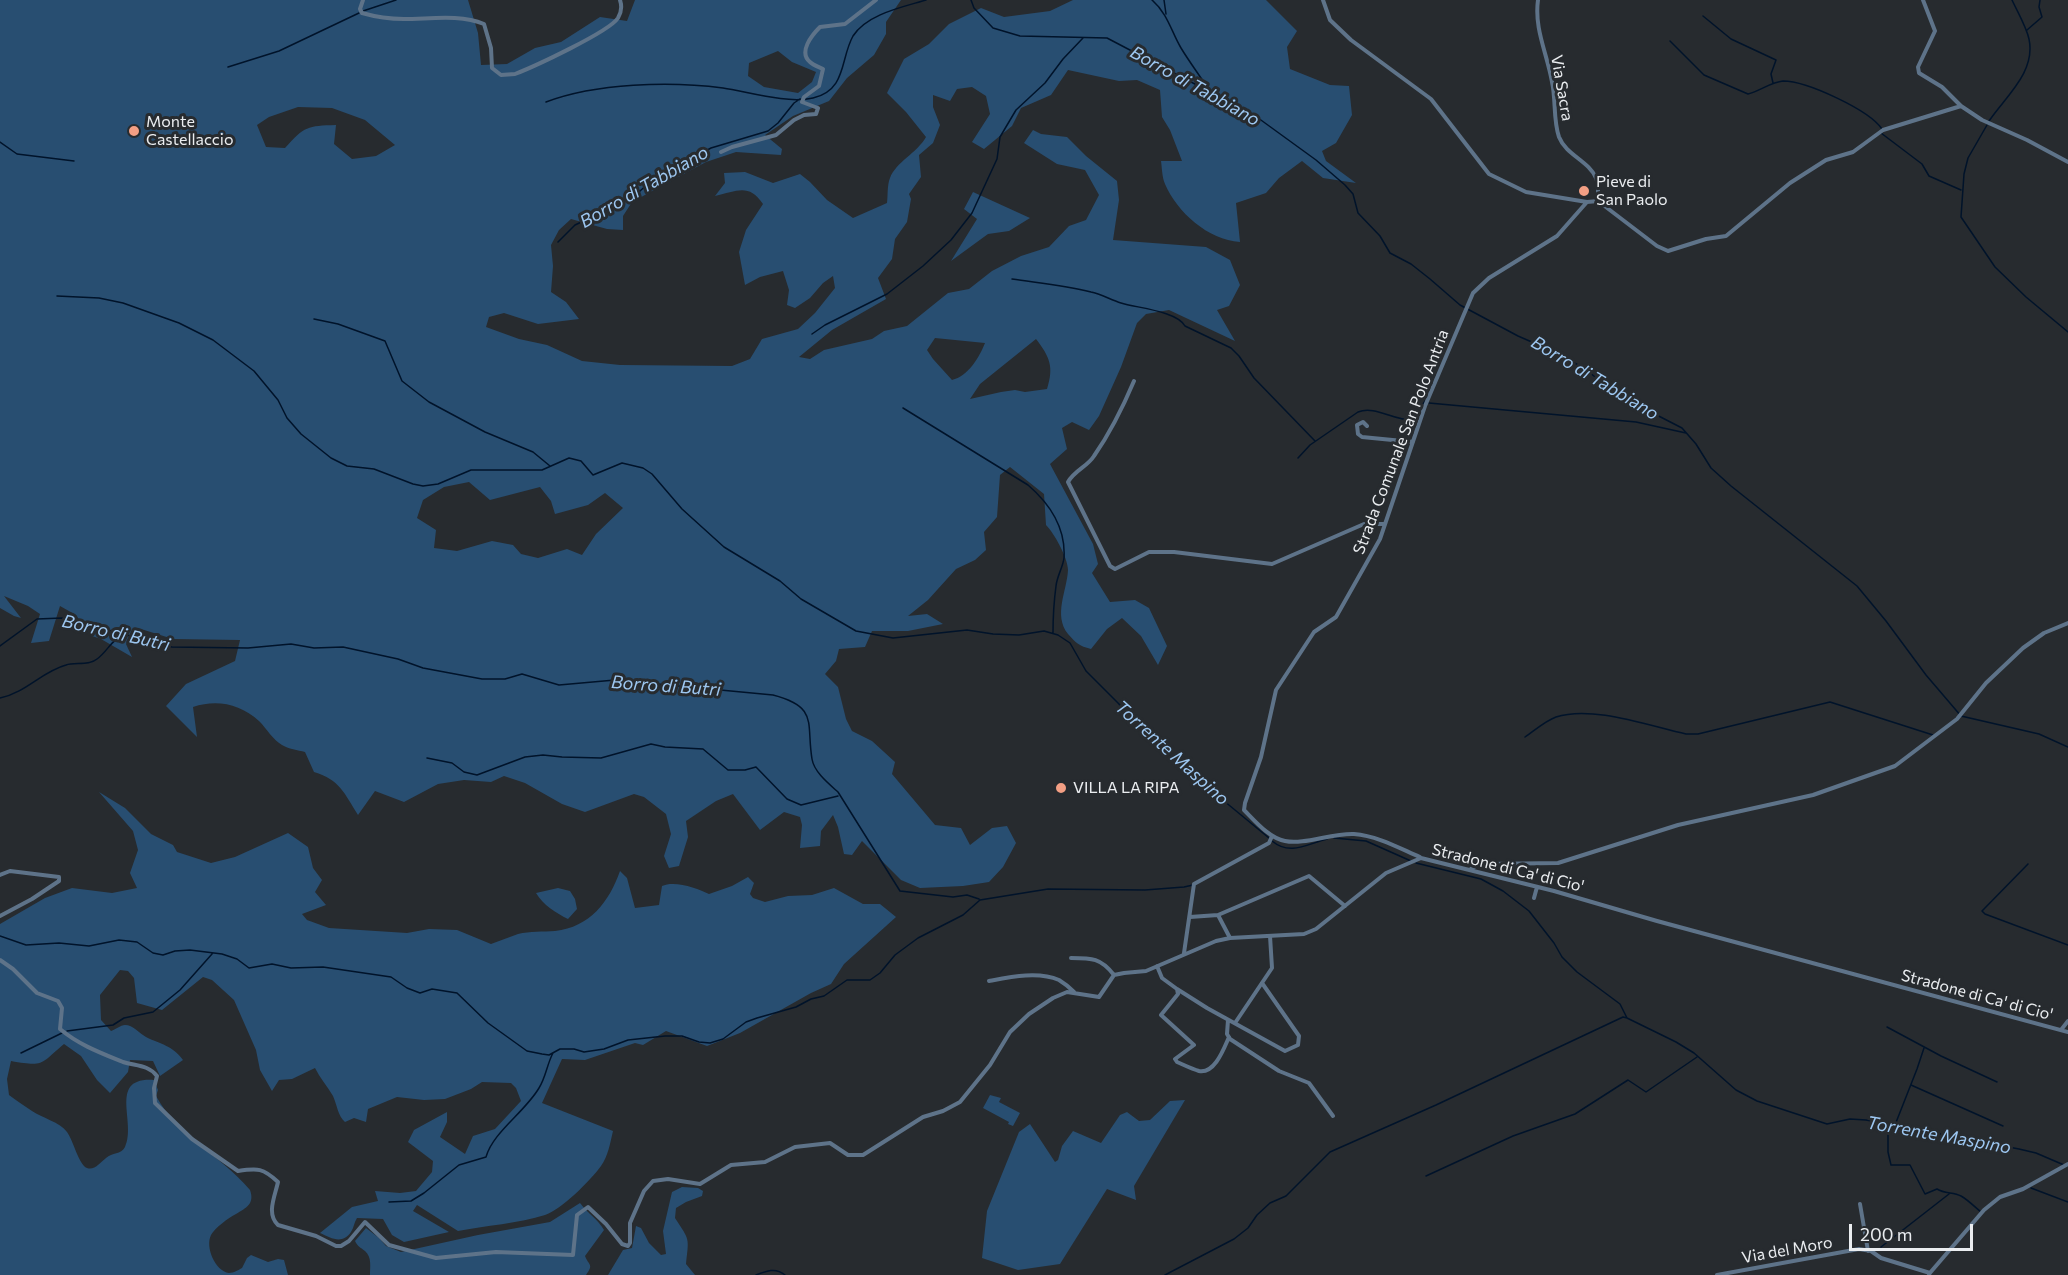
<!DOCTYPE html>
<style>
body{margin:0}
#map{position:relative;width:2068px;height:1275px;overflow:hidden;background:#272b2f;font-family:Commissioner,sans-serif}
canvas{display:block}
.scale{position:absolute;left:1849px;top:1224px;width:124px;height:27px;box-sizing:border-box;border:3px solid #eaedf0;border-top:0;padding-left:8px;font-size:18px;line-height:21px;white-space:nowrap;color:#eaedf0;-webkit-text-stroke:4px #272b2f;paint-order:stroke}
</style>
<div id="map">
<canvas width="2068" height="1275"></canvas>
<div class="scale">200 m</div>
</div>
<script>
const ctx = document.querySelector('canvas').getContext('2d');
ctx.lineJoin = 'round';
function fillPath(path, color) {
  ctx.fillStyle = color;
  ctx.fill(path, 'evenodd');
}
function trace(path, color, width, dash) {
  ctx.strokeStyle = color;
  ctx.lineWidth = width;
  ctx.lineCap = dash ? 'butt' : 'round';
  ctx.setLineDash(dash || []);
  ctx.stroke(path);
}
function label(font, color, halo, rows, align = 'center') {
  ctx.font = font + ' Commissioner,sans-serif';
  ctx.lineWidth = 6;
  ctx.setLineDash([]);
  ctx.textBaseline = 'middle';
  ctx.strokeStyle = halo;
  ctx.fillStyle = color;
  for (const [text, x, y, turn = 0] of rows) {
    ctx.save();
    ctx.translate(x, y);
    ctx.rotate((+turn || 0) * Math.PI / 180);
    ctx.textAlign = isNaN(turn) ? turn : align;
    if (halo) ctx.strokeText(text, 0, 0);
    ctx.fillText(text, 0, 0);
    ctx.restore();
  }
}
fillPath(new Path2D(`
 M0,0H468L478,33L481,65L507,64L535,48L561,42L600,17L627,21L635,0H901L886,22V34L874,55L847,78L829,101L793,116L765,135L782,149L781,155L736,152L706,162L632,202L623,216V230L607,229L571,219L559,230L551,245L553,266L551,292L566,302L579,319L538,324L504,313L489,317L486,327L519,339L547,345L582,361L620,365L732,366L750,359L762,339L798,329L815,313L835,288L833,276L823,283L810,298L795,308L787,305L789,290L783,271L760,277L745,285L739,252L746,230L763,204C749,183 737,191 715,196L725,183L724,173L745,172L773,183L800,174L810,182L827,200L853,218L887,203C888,196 887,185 890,178C896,162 917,153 926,137L906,112L887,93L904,59L929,44L949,24L981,8L1004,17L1050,11L1073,0H1266L1297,31L1287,47L1290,69L1330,85L1349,86L1352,115L1336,143L1322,151L1326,161L1356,183L1323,178L1302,161L1279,178L1266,193L1236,203L1240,242C1208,240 1177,212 1165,184C1162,177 1162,168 1161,161H1182L1170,130L1162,117L1160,90L1137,80L1119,81L1068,70L1051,95L1021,108L1012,126L984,149L972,142L990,114L986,96L972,87L957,89L950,101L933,95V107L940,125L933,143L919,155L921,177L909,194L911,199L907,222L895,239L892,259L878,278L886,299L832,330L799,357L810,359L824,350L872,339L884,331L907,326L948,293L969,289L992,271L1021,256L1049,247L1069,226L1086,220L1099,195L1085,170L1057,164L1024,143L1033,130L1041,134L1067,137L1086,156L1117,181L1119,200L1113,240L1206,247L1230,260L1240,285L1229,306L1217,310L1235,341L1169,310L1146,314L1137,323L1121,367L1099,416L1089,430L1072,422L1062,428L1067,449L1050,464L1093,544L1098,564L1092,573L1110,602L1135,600L1149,608L1167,646L1158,665L1141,636L1122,618L1107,629L1091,649C1079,646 1076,643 1068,634C1053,615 1067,591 1068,570C1068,558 1054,533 1046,525L1044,494L1010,467L1000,475L997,517L984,532L986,550L975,560L956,569L928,600L908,616L927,614L943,624L908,631H872L865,647L839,649L836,661L825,674L838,687L846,719L852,731L872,741L895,762L892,774L935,825L961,828L970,845L992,828L1007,826L1016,843L1003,867L989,882L963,886L920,888L901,880L862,841L852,855L844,854L838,827L833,815L821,831L820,846L800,848L802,825L800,817L784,812L760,830L733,794L716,801L686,821L688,837L679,866L669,868L664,856L671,834L666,814L644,797L634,794L585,812L562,804L525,783L504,776L491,782L464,780L438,784L404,802L375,791L358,815C344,793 340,780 314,772L305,752C298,750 288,749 282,745C273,740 267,729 259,721C240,704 217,699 193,707L197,737L166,706L186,684L235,661L240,640L173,639L141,629L126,644L132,657L101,639L89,635L76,615L60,606L49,641L31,643L40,614L28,606L4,596L21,618L14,616L0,608ZM778,51L792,62L816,72L812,82L798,93L764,87L748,76L749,63ZM298,107L332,108L365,120L395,145L376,156L352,159L334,144L336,125C307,126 305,126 285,148L266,147L257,125L269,117ZM935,338L985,343C979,358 968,376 952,380L933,359L927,350ZM1036,339C1050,357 1054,367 1047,389L1025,392L1015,390L1001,392L970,399L980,384ZM469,482L490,500L540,487L551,501L555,514L588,505L605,493L623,508L596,534L582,555L567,549L538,558L521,554L513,545L492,541L457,551L434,548L436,530L417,518L423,500L444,487Z
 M973,192L1030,218L1009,231L988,234L951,261L977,219L964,209Z
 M99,792L125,808L151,834L173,845L177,852L211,863L235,857L288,833L308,847L313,868L322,880L315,892L326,905L302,914L307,920L329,928L407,933L429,929L457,930L491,944C500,941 509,937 518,934C530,931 543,932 555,931C590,927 609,902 620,871L627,878L635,908L659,905L662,886C674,880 698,888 709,894L732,886L748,877L754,883L750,894L753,898L765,902L788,896L812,895L834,888L863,904H880L896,917L844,964L831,984L811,993L740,1033L707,1046L666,1031L643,1045L635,1043L585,1060L562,1059L542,1103L613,1131C610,1144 608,1156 601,1166C591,1180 561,1210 545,1215C520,1223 484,1226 458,1231L417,1205L413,1211L449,1232L404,1242L392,1235L383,1219L357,1218C354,1223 354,1227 351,1232C342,1245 331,1238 320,1233L352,1207L378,1201L375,1191L400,1193L416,1191L432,1172L433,1161L408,1142L414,1130L447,1112V1122L440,1137L465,1154L473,1136L495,1129L521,1101L516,1088L511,1083L482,1082L471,1089L445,1099L424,1100L397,1097L368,1109L366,1122L354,1118L345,1122C338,1116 337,1105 333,1096C327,1086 320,1078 315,1068L292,1079L279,1080L272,1091L260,1070L256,1050L234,1000L212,980L203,977L162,1010L137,1003L134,978L128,971L120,970L100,995L101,1020L111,1031C114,1030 121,1025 125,1025C133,1025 139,1033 146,1037C162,1045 172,1045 183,1060L160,1076L153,1061L130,1060L128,1072L110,1093L97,1080L81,1056L64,1044C40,1064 45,1067 11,1061L7,1079L9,1095C16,1100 24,1106 32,1111C42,1118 60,1122 67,1132C73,1140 79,1165 87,1168C94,1171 101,1162 106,1158C112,1152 121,1155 125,1147C137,1122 107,1077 154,1080L158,1090L156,1096C180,1139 220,1154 250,1190C255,1204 246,1208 236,1214C228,1218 215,1228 211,1235C205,1247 215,1271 229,1273C234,1273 238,1270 242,1268L247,1258L251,1255L268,1262L278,1259L284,1260L288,1275H0V924L45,898L72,888L112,893L137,888L130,873L138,850L133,831Z
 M558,888L570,891L575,899L577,909L568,919C556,913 543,905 536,893Z
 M990,1095L1001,1098L999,1102L1020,1113L1013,1126L1008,1124L1009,1122L983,1108Z
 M1185,1100L1134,1186L1136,1200L1107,1189L1060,1264L1018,1270L982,1258L987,1211L1019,1132L1030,1124L1055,1162L1058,1160L1062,1146L1073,1131L1101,1143L1120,1115L1127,1112L1139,1121L1150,1120L1170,1101Z
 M682,1187L698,1188L703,1191L702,1196L686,1202L676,1208L675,1218C690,1241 689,1237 686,1264L695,1275H608L623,1250L632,1248L636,1226L641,1228L649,1243L661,1255L666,1254L663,1231L672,1192Z
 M580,1203C588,1214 598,1219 604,1230L585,1256C589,1266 594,1264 586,1275H370C370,1267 372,1257 365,1251C360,1247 358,1247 355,1241L366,1228L379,1238L386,1246L401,1252L478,1235L550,1222Z`), '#284e71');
trace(new Path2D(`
 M971,0L974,8L993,28L1020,36L1107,38L1254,115L1316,160L1345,185L1353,194L1358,213L1380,236L1390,253L1411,264L1430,279L1460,305L1518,336L1557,353L1585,369L1604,384L1619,389L1645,409L1682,428L1696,444L1711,468L1731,486L1857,586L1886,621L1926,675L1961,716L2039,734L2068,747
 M1152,0C1168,14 1171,31 1181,48C1190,63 1201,77 1210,92
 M1164,0L1166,14
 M363,11L396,0
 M1703,16L1731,39L1776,60L1771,74L1773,83
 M2027,30L2042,17L2039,7L2040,0
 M1670,41L1704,75L1748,94C1760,91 1771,82 1783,81C1807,81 1869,110 1882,129
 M228,67L279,51L359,13
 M546,102C596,83 670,81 723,88C749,92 787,104 813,98C847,90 840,59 853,36C867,14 903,7 926,0
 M1989,121C2006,96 2036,72 2029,39C2026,26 2018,13 2012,0
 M1987,125L1968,158L1964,174L1961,217L1995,267L2026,297L2068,332
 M1881,133L1922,164L1929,176L1961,190
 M0,142L17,154L74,161
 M558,242L575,225L613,207L640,191L650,182L711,148L768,131L778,123L794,103L800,99
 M1012,279C1039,283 1064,285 1091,292C1101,294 1111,300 1121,303C1137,308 1177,311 1185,326L1231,348L1239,356L1254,378L1315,441
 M57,296L99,298L123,303L179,323L213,340L254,371L278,400L287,418L301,434L331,458L347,466L374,469L413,484L423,486L438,484L471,470H542L569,458L581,461L593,475L622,463L643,468L652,474L682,509L724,547L780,581L801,599L856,631L893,638L967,630L993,634L1019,635L1044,631L1058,635L1070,643L1086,671L1119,704L1131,720L1190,773L1269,838
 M314,319L338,324L385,341L402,381L429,402L485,432L533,452L550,466
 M812,334L825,325L887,294L923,266L951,240L972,213L997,159L1000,137L1016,110L1045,83L1063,59L1083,38
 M1429,403L1636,422L1686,433
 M903,408L1028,485C1050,504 1066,527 1064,558C1063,567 1057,576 1056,586C1054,601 1053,617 1053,633
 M1298,458L1310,445L1358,412C1375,405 1394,421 1413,420L1425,401
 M0,646L37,619L62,618L172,647L248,648L291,644L314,648L343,647L398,659L423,668L482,679H505L522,674L559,685L615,680L773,695C819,707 806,723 812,759C814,772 829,784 838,792L900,891L953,897L967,895L979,899
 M0,698C27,692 41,672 66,665C75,662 89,666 97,659C108,651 110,641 124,634
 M1525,737C1534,731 1545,721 1556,717C1592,705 1649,726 1686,734H1698L1830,702L1933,735
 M427,758L452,763L464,772L477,775L525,757L543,755L562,757L601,758L651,744L665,747L703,749L728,770H745L756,767L787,799L801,805L838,796
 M1334,838L1366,841L1411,861
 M1272,841C1290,856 1307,844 1327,839
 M1416,863L1481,879L1503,891L1529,911L1554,943L1562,957L1577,972L1620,1004L1627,1018L1676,1042L1694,1053L1736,1090L1757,1101L1827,1124L1850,1119L1866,1120L2019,1149L2036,1153L2064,1165
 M2028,864L1982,911L1985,914L2068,945
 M0,936L26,945L59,943L89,946L119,940L137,942L153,953L163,955L175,951L190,950L222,954L237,959L249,968L272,964L291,968L323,967L391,977L407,988L420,993L432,989L457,993L488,1023L527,1051L542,1054L549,1055L560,1049H574L584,1052L604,1049L628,1040L665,1036H682L699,1042L710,1043L723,1039L746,1022L757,1018L796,1007L811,999L824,996L847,980H870L880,973L895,955L918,938L963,915L980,900L1048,889L1145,890L1184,887L1193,885
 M1887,1027L1941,1056L1997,1082
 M67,1031L113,1025L124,1018L153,1012L180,990L212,954
 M21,1053L62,1033
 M1911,1085L2003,1126
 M1895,1125L1917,1069L1924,1048
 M1888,1126V1152L1891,1165H1910L1925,1194L1937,1189C1945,1194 1953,1192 1961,1196C1968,1200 1975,1207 1981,1212
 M1426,1176L1513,1136L1575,1114L1628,1080L1646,1092L1697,1057
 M2031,1188L2068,1202
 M389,1202L411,1201L424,1193L459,1165L486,1157C493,1132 525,1112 539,1088C546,1077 547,1064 553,1053
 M1881,1247L1949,1194
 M756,1275C766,1271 776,1267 785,1275
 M1165,1275L1234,1239L1248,1228L1257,1215L1270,1203L1286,1196L1330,1152L1436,1105L1623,1017L1627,1018`), '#00132a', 1.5);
trace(new Path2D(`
 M363,0L360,9L362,13C376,17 390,19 404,19C430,19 460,14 484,24L491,48L492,68L501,75L515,74C533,67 609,32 618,18C621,13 622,6 620,0
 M1323,0L1330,20L1351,40L1431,99L1489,174L1526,192L1587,202L1598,201
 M1538,0C1534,29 1547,53 1552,82C1556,99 1553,120 1559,137C1566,155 1589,161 1596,178C1599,185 1598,194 1598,201
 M1923,0L1935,31L1918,67L1919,73L1942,87L1961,106L1982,120L2027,140L2068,162
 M721,152L732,147L776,135L794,120L804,115L816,114L818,108L802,102L804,97L819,86L823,69C819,67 813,65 810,62C798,52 812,35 820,27L845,24L876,0
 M1598,201L1657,246L1668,251L1706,239L1726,236L1790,183L1826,160L1853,152L1883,130L1961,106
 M1134,381C1123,407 1110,433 1094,456C1087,467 1075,470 1068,482L1110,566L1115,569L1149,552H1174L1272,564L1364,524H1385
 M1367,426L1363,422L1357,425L1358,434L1362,437L1413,442
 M1420,857C1399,848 1378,836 1354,834C1332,833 1304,845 1285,841C1269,838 1255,821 1244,810L1245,803L1261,757L1276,690L1314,632L1336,617L1380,539L1425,406L1473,293L1489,278L1557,236L1587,202
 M1471,869L1477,865L1485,864L1558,863L1678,825L1813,795L1895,766L1957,719L1986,683L2023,648L2044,633L2068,623
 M0,875L10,871L59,877V881L32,899L0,916
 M1534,898L1537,887
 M1218,915L1230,938
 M1190,917L1218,915L1309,876L1345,906
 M1184,953L1194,884L1269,843L1272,836
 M1071,958C1092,958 1101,958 1114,975
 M0,960L13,969L37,993L58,1001L62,1008L60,1029C79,1045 101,1053 123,1062C136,1066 149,1065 157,1076L154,1088L155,1103L192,1139L238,1171C258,1168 263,1168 278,1182C275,1196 266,1214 278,1225L316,1236L336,1246H341L349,1241L365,1222L389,1245L436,1258L496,1252L573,1255L577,1215L588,1207L606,1224L622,1244L628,1246L630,1243V1223L644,1191L653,1181L668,1179L700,1184L731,1165L765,1162L795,1147L830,1143L848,1155H863L923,1117L943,1111L960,1102L990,1065L1010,1032L1029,1014L1053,998L1067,992L1099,997L1114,975L1124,973L1146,971L1216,941L1230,938L1304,934L1316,929L1386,873L1421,858L1554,891L1657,921L2068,1032
 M1157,966L1162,978L1177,989L1178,994L1161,1015L1194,1045L1175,1059L1177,1062C1184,1065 1192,1069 1199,1071C1215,1074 1224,1048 1229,1037
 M989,981C1010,977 1038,971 1059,980C1064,983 1070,988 1074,992
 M1177,989L1207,1008L1285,1051L1298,1045L1299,1036L1262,983
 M1228,1020L1227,1034L1230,1039L1279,1071L1309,1083L1333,1116
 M1235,1023L1272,968L1270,936
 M2061,1030L2068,1021
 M1860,1204L1868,1251
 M1929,1274L1984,1210L2000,1197L2023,1189L2068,1164
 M1717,1275L1859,1249L1871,1251L1881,1258L1930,1273`), '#5e7389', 4);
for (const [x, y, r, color] of [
 [134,131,6,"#f39f84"],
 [1584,191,6,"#f39f84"],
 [1061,788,6,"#f39f84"]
]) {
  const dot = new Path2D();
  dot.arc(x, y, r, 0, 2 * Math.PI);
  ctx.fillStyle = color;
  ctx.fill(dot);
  trace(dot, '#272b2f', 2);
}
label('16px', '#eaedf0', '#272b2f', [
 ["Via Sacra",1562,88,80],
 ["Strada Comunale San Polo Antria",1401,442,-69],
 ["Stradone di Ca' di Cio'",1508,868,14],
 ["Stradone di Ca' di Cio'",1977,995,15],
 ["Via del Moro",1787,1250,-10]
]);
label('16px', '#eaedf0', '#272b2f', [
 ["Monte",146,122],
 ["Castellaccio",146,140],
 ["Pieve di",1596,182],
 ["San Paolo",1596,200],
 ["VILLA LA RIPA",1073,788]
], 'left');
label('italic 18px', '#9dc7f1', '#272b2f', [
 ["Borro di Tabbiano",1195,86,29],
 ["Borro di Tabbiano",644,187,-30],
 ["Borro di Tabbiano",1595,378,31],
 ["Borro di Butri",116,633,13],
 ["Borro di Butri",666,686,4],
 ["Torrente Maspino",1172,753,42],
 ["Torrente Maspino",1939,1135,10]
]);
</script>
